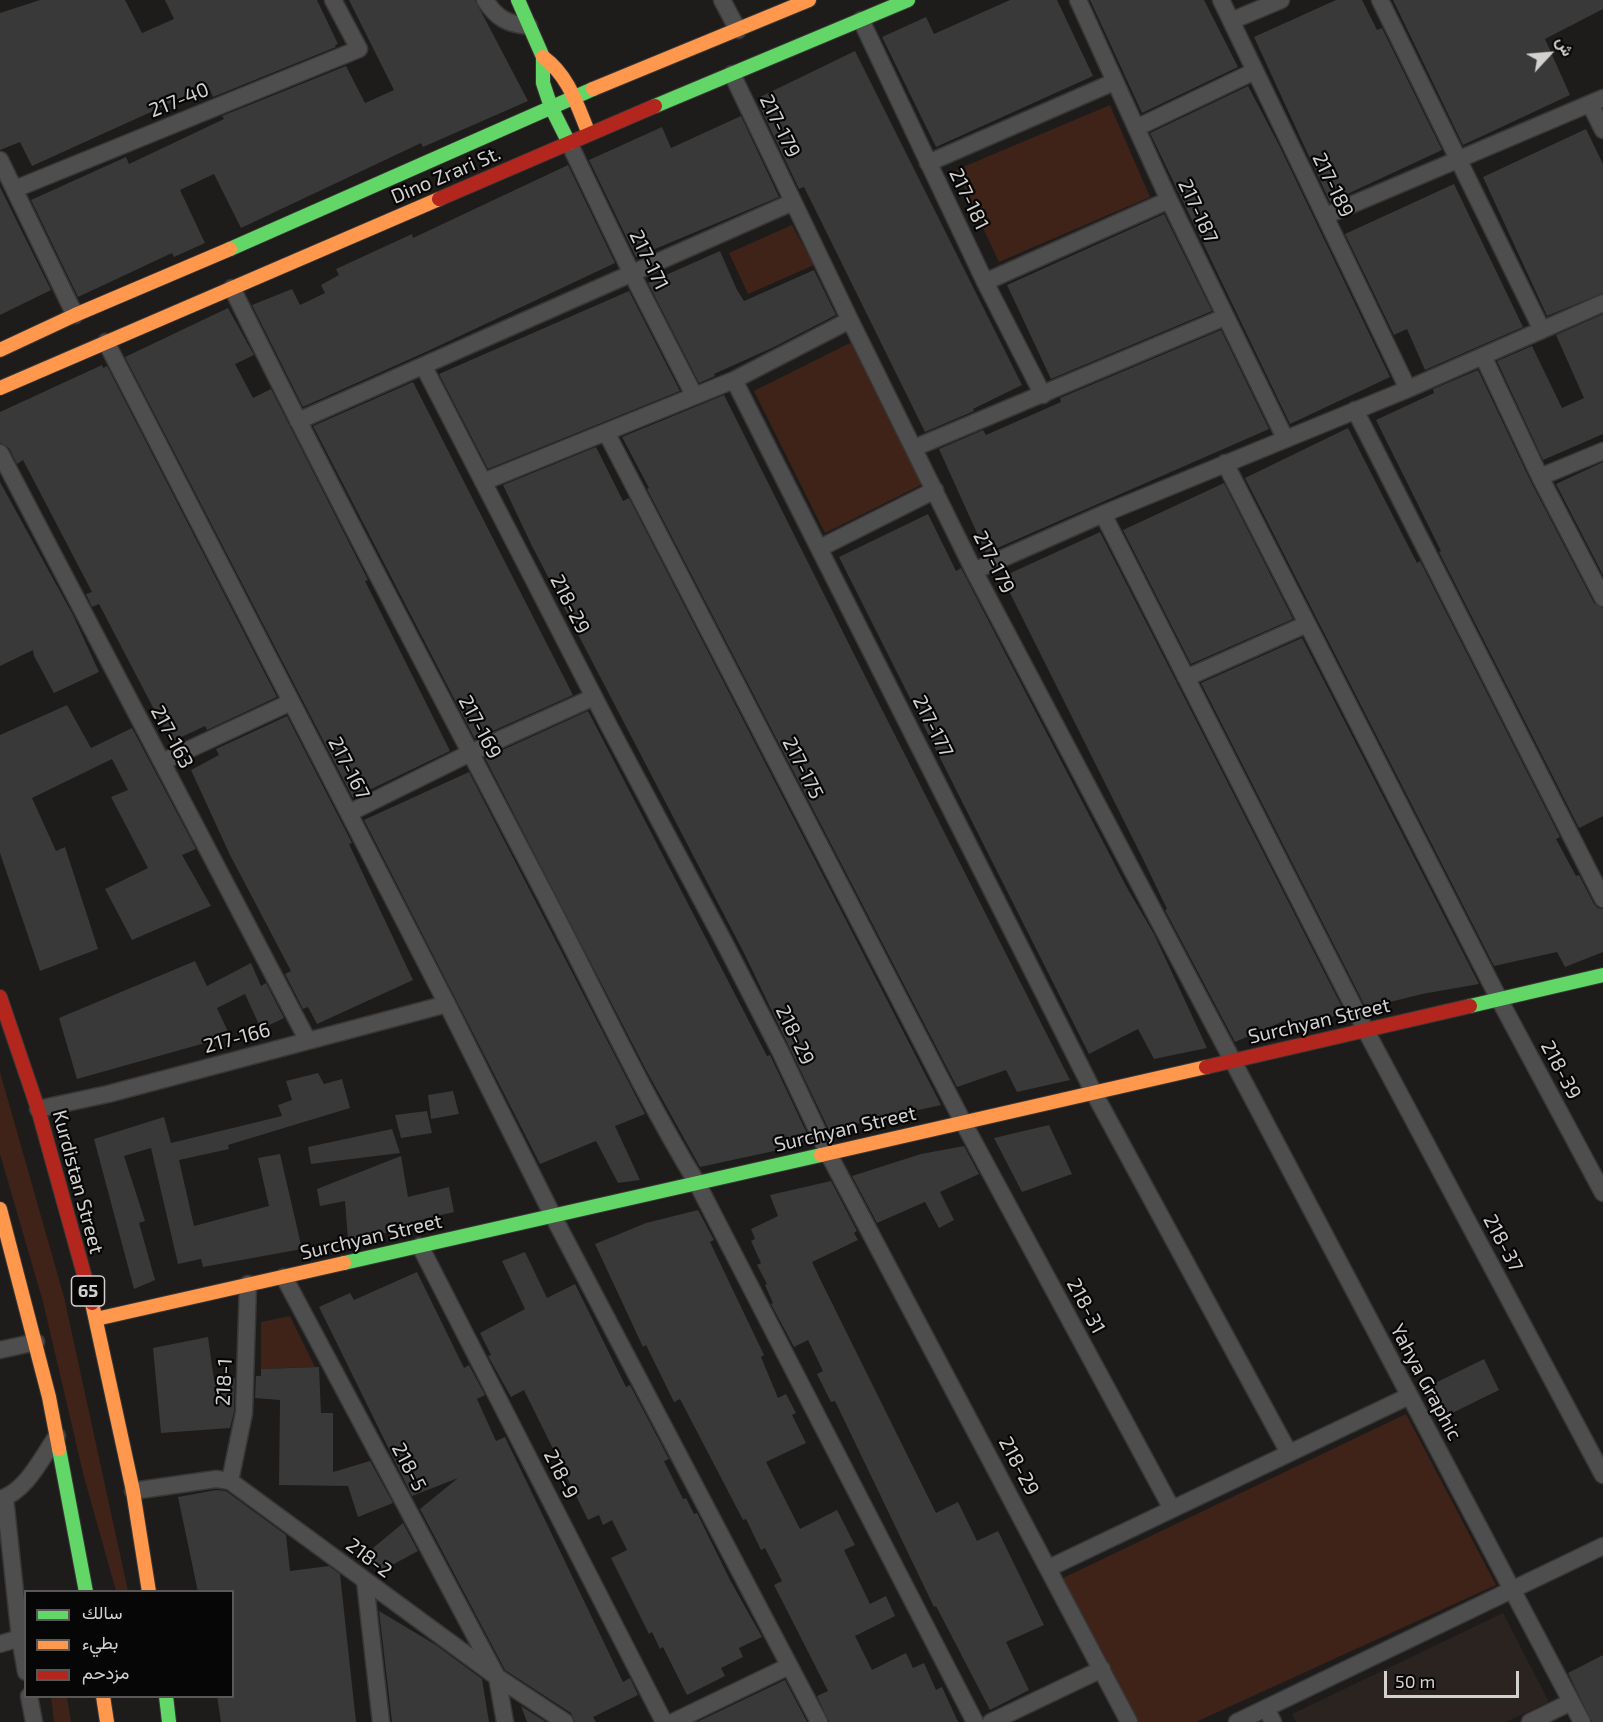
<!DOCTYPE html>
<meta charset="utf-8">
<style>
body{margin:0}
#map{position:relative;width:1603px;height:1722px;overflow:hidden;background:#1d1c1b;font-family:"Exo 2",Vazirmatn,sans-serif}
canvas{display:block}
.legend{position:absolute;left:24px;top:1590px;width:210px;height:108px;box-sizing:border-box;background:#070606;border:2px solid #595757;margin:0;padding:8px 10px;list-style:none;font-size:18px;color:#d3d1d0}
.legend li{display:flex;align-items:center;gap:12px;height:30px}
.legend b{width:30px;border:2px solid #595757}
.north{position:absolute;left:1519px;top:24px;width:60px;height:60px;-webkit-text-stroke:4px #070606;paint-order:stroke;rotate:64deg;font-size:16px;font-weight:700;line-height:24px;text-align:center;color:#d3d1d0}
.north::after{content:'';display:block;margin:auto;width:21px;height:27px;background:#d3d1d0;clip-path:polygon(50% 0,100% 100%,50% 72%,0 100%)}
.scale{position:absolute;left:1384px;top:1671px;width:135px;height:27px;box-sizing:border-box;border:3px solid #d3d1d0;border-top:0;padding-left:8px;font-size:18px;line-height:21px;white-space:nowrap;color:#d3d1d0;-webkit-text-stroke:4px #070606;paint-order:stroke}
</style>
<div id="map">
<canvas width="1603" height="1722"></canvas>
<ul class="legend">
<li><b style="height:8px;background:#63d668"></b>سالك</li>
<li><b style="height:8px;background:#ff974d"></b>بطيء</li>
<li><b style="height:8px;background:#b3261e"></b>مزدحم</li>
</ul>
<div class="north">ش</div>
<div class="scale">50 m</div>
</div>
<script>
const ctx = document.querySelector('canvas').getContext('2d');
ctx.lineJoin = 'round';
function fillPath(path, color) {
  ctx.fillStyle = color;
  ctx.fill(path, 'evenodd');
}
function trace(path, color, width, dash) {
  ctx.strokeStyle = color;
  ctx.lineWidth = width;
  ctx.lineCap = dash ? 'butt' : 'round';
  ctx.setLineDash(dash || []);
  ctx.stroke(path);
}
function label(font, color, halo, rows, align = 'center') {
  ctx.font = font + ' "Exo 2",sans-serif';
  ctx.lineWidth = 4.5;
  ctx.setLineDash([]);
  ctx.textBaseline = 'middle';
  ctx.strokeStyle = halo;
  ctx.fillStyle = color;
  for (const [text, x, y, turn = 0] of rows) {
    ctx.save();
    ctx.translate(x, y);
    ctx.rotate((+turn || 0) * Math.PI / 180);
    ctx.textAlign = isNaN(turn) ? turn : align;
    if (halo) ctx.strokeText(text, 0, 0);
    ctx.fillText(text, 0, 0);
    ctx.restore();
  }
}
fillPath(new Path2D(`
 M1503,1613L1549,1702L1506,1722H1296L1292,1714Z`), '#2a2320');
fillPath(new Path2D(`
 M1110,105L1150,197L999,262L956,170Z
 M792,225L814,265L748,294L729,253Z
 M852,342L923,484L825,533L754,391Z
 M0,1072L64,1297L128,1591H116L84,1477L43,1302L0,1154Z
 M290,1316L315,1367L261,1369V1322Z
 M1406,1414L1496,1585L1196,1722H1137L1111,1668L1063,1578Z
 M51,1697H67L71,1722H54Z`), '#3f2218');
fillPath(new Path2D(`
 M40,0H125L142,33L174,19L165,0H317L338,44L335,45L336,47L213,97L208,86L32,166L20,142L0,150V13Z
 M349,0H475L528,101L423,147L421,143L241,228L214,174L180,190L205,243L174,257L172,253L78,297L31,200L126,157L129,164L224,119L222,116L346,66L365,103L394,90Z
 M1010,0H1057L1093,76L936,147L882,37L926,17L934,34Z
 M1090,0H1204L1238,67L1142,113Z
 M1336,0H1362L1377,30L1382,28L1442,150L1330,202L1254,37Z
 M1393,0H1603V9L1545,39L1570,95L1463,145Z
 M855,51L1022,385L973,409L974,411L925,432L813,205L804,187L799,189L760,107L764,105L760,97Z
 M1248,86L1279,145L1390,377L1290,424L1150,133Z
 M741,116L779,197L636,257L589,160L662,127L671,148Z
 M1586,129L1603,164V293L1547,316L1483,177Z
 M568,165L615,263L428,351L303,407L252,305L292,289L300,305L325,293L321,285L339,275L336,269L412,234L413,238Z
 M1454,184L1523,327L1425,370L1407,329L1394,335L1345,234Z
 M0,187L51,290L0,315Z
 M1164,214L1212,311L1051,379L1007,285Z
 M720,251L737,290L744,301L814,270L836,315L774,347L714,374L715,376L699,383L648,283Z
 M629,291L680,391L488,469L439,374Z
 M228,308L254,355L235,364L253,398L271,389L368,580L365,581L450,751L353,798L125,357Z
 M1603,314V434L1543,460L1497,361L1532,346L1562,408L1584,398L1556,335Z
 M1221,330L1269,429L986,553L939,449L983,430L986,435L1061,402L1060,398Z
 M102,365L103,368L107,366L277,697L207,730L205,726L171,742L99,604L92,607L86,594L92,592L23,460L17,464L9,448L0,443V412Z
 M1478,370L1531,482L1594,603L1603,608V816L1579,828L1439,552L1441,551L1376,420L1434,393L1433,389Z
 M413,382L573,695L475,739L313,426Z
 M724,395L866,678L1070,1080L1017,1092L1006,1070L957,1087L647,489L649,488L622,437Z
 M1348,428L1417,563L1420,561L1560,837L1556,839L1576,876L1579,875L1594,904L1598,908L1603,909V952L1565,967L1557,952L1494,966L1245,478Z
 M596,447L623,501L629,498L941,1105L829,1130L745,955L532,546L503,485Z
 M1603,462V575L1556,484Z
 M0,482L73,615L99,672L54,693L34,656L33,650L0,666Z
 M1224,483L1293,619L1191,664L1123,530Z
 M928,514L956,571L961,568L1126,886L1154,934L1207,1048L1154,1059L1138,1029L1089,1054L839,557Z
 M1100,532L1177,683L1345,1013L1288,1029L1284,1021L1235,1042L1165,910L1167,909L1142,857L1002,577Z
 M1302,638L1479,984L1422,994L1366,1008L1201,683Z
 M67,705L91,748L132,728L196,849L182,855L211,906L132,940L105,889L148,868L111,797L128,790L112,759L32,798L56,851L65,847L98,949L40,971L0,853V735Z
 M588,711L767,1056L770,1055L810,1140L788,1148L700,1167L646,1070L485,758Z
 M287,716L352,843L349,844L413,980L317,1024L308,1007L303,1009L285,974L291,971L230,855L191,770L219,755L216,749Z
 M469,772L645,1114L615,1126L640,1180L618,1183L596,1141L540,1164L364,820Z
 M195,961L207,986L251,963L261,986L266,983L284,1018L261,1029L245,994L217,1008L230,1036L77,1079L59,1018Z
 M318,1073L324,1084L342,1079L350,1108L228,1145L229,1149L179,1160L194,1226L269,1206L258,1158L280,1154L302,1249L203,1267L201,1259L178,1264L151,1148L124,1156L145,1221L139,1223L155,1280L134,1289L94,1139L164,1117L171,1143L282,1116L278,1105L292,1100L286,1081Z
 M453,1091L459,1114L431,1119L428,1095Z
 M427,1111L432,1133L401,1138L395,1115Z
 M1049,1125L1072,1174L1022,1192L994,1138Z
 M392,1129L400,1153L311,1164L308,1147Z
 M964,1146L979,1174L940,1192L954,1220L939,1228L925,1202L877,1223L852,1176L921,1154Z
 M401,1156L408,1197L449,1187L454,1212L412,1222L413,1228L348,1240L345,1201L320,1206L317,1189Z
 M831,1181L857,1231L854,1233L858,1240L812,1262L821,1281L936,1513L958,1502L977,1541L998,1531L1044,1625L1006,1642L1029,1690L990,1710L936,1606L934,1607L835,1401L831,1402L817,1374L823,1371L808,1340L794,1347L771,1304L773,1303L765,1285L767,1284L757,1265L761,1263L751,1241L755,1239L751,1229L778,1216L770,1195Z
 M698,1210L714,1240L710,1242L764,1355L761,1357L778,1398L786,1394L796,1413L792,1415L806,1443L766,1462L800,1529L837,1510L855,1545L844,1550L870,1604L886,1596L895,1616L855,1636L872,1670L906,1653L913,1668L924,1663L936,1690L942,1687L958,1722H829L817,1696L828,1691L774,1585L782,1581L765,1548L761,1550L746,1519L743,1520L680,1399L674,1402L646,1345L643,1347L595,1244L646,1223Z
 M525,1252L547,1298L575,1284L626,1387L630,1385L669,1459L664,1461L683,1499L686,1498L694,1514L697,1513L730,1580L762,1637L739,1648L743,1657L721,1668L725,1676L687,1695L663,1647L660,1649L652,1632L649,1634L611,1558L627,1550L612,1520L603,1525L599,1515L588,1520L524,1390L511,1397L488,1356L491,1355L480,1333L525,1309L502,1261Z
 M417,1272L464,1368L469,1365L485,1395L477,1399L496,1441L505,1437L623,1682L630,1678L638,1695L593,1717L596,1722H575L571,1713L505,1670L420,1509L458,1478L412,1496L319,1307L350,1293L354,1300Z
 M208,1337L214,1380L235,1378L234,1412L230,1428L161,1433L153,1348Z
 M1484,1359L1499,1390L1438,1420L1423,1389Z
 M319,1367L321,1413H333V1472L370,1461L393,1503L358,1517L348,1486L279,1485L280,1400L255,1398L256,1376H261V1369Z
 M216,1490L226,1491L286,1535L290,1571L329,1566L340,1574L356,1722H221L217,1696H232V1592H198L178,1497Z
 M403,1523L418,1551L381,1571L361,1558Z
 M379,1611L436,1645L482,1679L489,1722H392Z
 M1603,1655V1722H1592L1568,1673Z
 M785,1680L807,1722H697L743,1700Z
 M521,1706L546,1722H527Z`), '#383938');
const street = new Path2D(`
 M485,0C497,19 508,24 529,26
 M722,0L738,30
 M1078,0L1169,200L1285,438
 M1221,0L1408,389
 M1380,0L1542,330
 M861,20L985,282L1043,395
 M1231,21L1281,0
 M732,74L850,320L974,571L1582,1722
 M1590,104L1603,130
 M1136,128L1255,71
 M569,143L631,272L694,395
 M0,160L75,315
 M928,163L1114,82
 M15,189L359,49L333,0
 M1325,216L1603,98
 M985,282L1169,200
 M232,288C332,491 438,691 543,891C594,988 640,1089 697,1183L975,1722
 M106,342L447,1004L553,1216L819,1722
 M1483,356L1540,477L1603,598
 M424,367L609,726L724,942L780,1051L828,1153L1129,1722
 M734,380L1094,1093L1289,1453
 M1355,410L1603,899
 M298,421L793,202
 M606,432L963,1122L1172,1509
 M914,448L1225,317
 M0,453L308,1041
 M1225,463L1499,999L1603,1193
 M1540,477L1603,451
 M483,482L734,380L850,320
 M1103,514L1366,1031L1603,1475
 M820,548L935,490
 M974,571L1103,514L1408,389L1603,303
 M1186,678L1307,624
 M162,762L291,702
 M349,813L470,753L594,697
 M38,1109L108,1094L447,1004
 M420,1246L664,1722
 M284,1277L497,1677L505,1722
 M0,1350L36,1342
 M230,1481L244,1413L248,1284
 M133,1491L216,1479L230,1481L497,1677L565,1722
 M5,1498L20,1638L26,1672
 M0,1499C26,1492 42,1457 57,1436
 M1049,1568L1409,1396
 M365,1581L381,1722
 M0,1644L20,1638
 M29,1696L34,1722
 M1266,1708L1273,1722
 M673,1722L789,1666
 M991,1722L1102,1669
 M1237,1722L1603,1546
 M1530,1722L1571,1702`);
const fast = new Path2D(`
 M518,0L543,57V83L551,107L569,143
 M655,106L908,0
 M230,249L593,89
 M1470,1006L1603,975
 M344,1263L821,1155
 M59,1449L86,1592
 M166,1696L169,1722`);
const slow = new Path2D(`
 M543,57C569,76 577,105 589,134
 M593,89L809,0
 M0,350L75,315L230,249
 M0,388L439,199
 M821,1155L1206,1067
 M0,1209L49,1397L59,1449
 M92,1303L133,1491L149,1592
 M96,1319L344,1263
 M103,1696L107,1722`);
const jam = new Path2D(`
 M439,199L655,106
 M0,997L38,1109L92,1303
 M1206,1067L1470,1006`);
trace(street, '#383736', 19);
trace(fast, '#383736', 16);
trace(slow, '#383736', 16);
trace(jam, '#383736', 16);
trace(street, '#4f4e4e', 16);
trace(fast, '#63d668', 14);
trace(slow, '#ff974d', 14);
trace(jam, '#b3261e', 14);
for (const [x, y, w] of [
 [88,1291,33]
]) {
  const box = new Path2D();
  box.roundRect(x - w / 2, y - 15, w, 30, 4.5);
  ctx.fillStyle = '#070606';
  ctx.fill(box);
  trace(box, '#d3d1d0', 1.5);
}
label('bold 18px', '#d3d1d0', null, [
 ["65",88,1291]
]);
label('20px', '#d3d1d0', '#070606', [
 ["217-40",179,100,-22],
 ["217-179",780,126,64],
 ["Dino Zrari St.",446,175,-23],
 ["217-189",1333,185,64],
 ["217-181",969,199,64],
 ["217-187",1198,211,65],
 ["217-171",649,260,64],
 ["217-179",994,562,63],
 ["218-29",570,604,63],
 ["217-177",933,726,63],
 ["217-169",480,727,62],
 ["217-163",172,737,62],
 ["217-167",349,768,63],
 ["217-175",803,768,63],
 ["Surchyan Street",1319,1021,-13],
 ["218-29",795,1035,64],
 ["217-166",237,1038,-15],
 ["218-39",1561,1070,62],
 ["Surchyan Street",845,1129,-13],
 ["Kurdistan Street",78,1182,75],
 ["Surchyan Street",371,1237,-13],
 ["218-37",1503,1243,62],
 ["218-31",1086,1306,62],
 ["218-1",224,1382,-87],
 ["Yahya Graphic",1426,1382,62],
 ["218-29",1019,1466,62],
 ["218-5",409,1467,62],
 ["218-9",561,1474,63],
 ["218-2",369,1558,37]
]);
</script>
